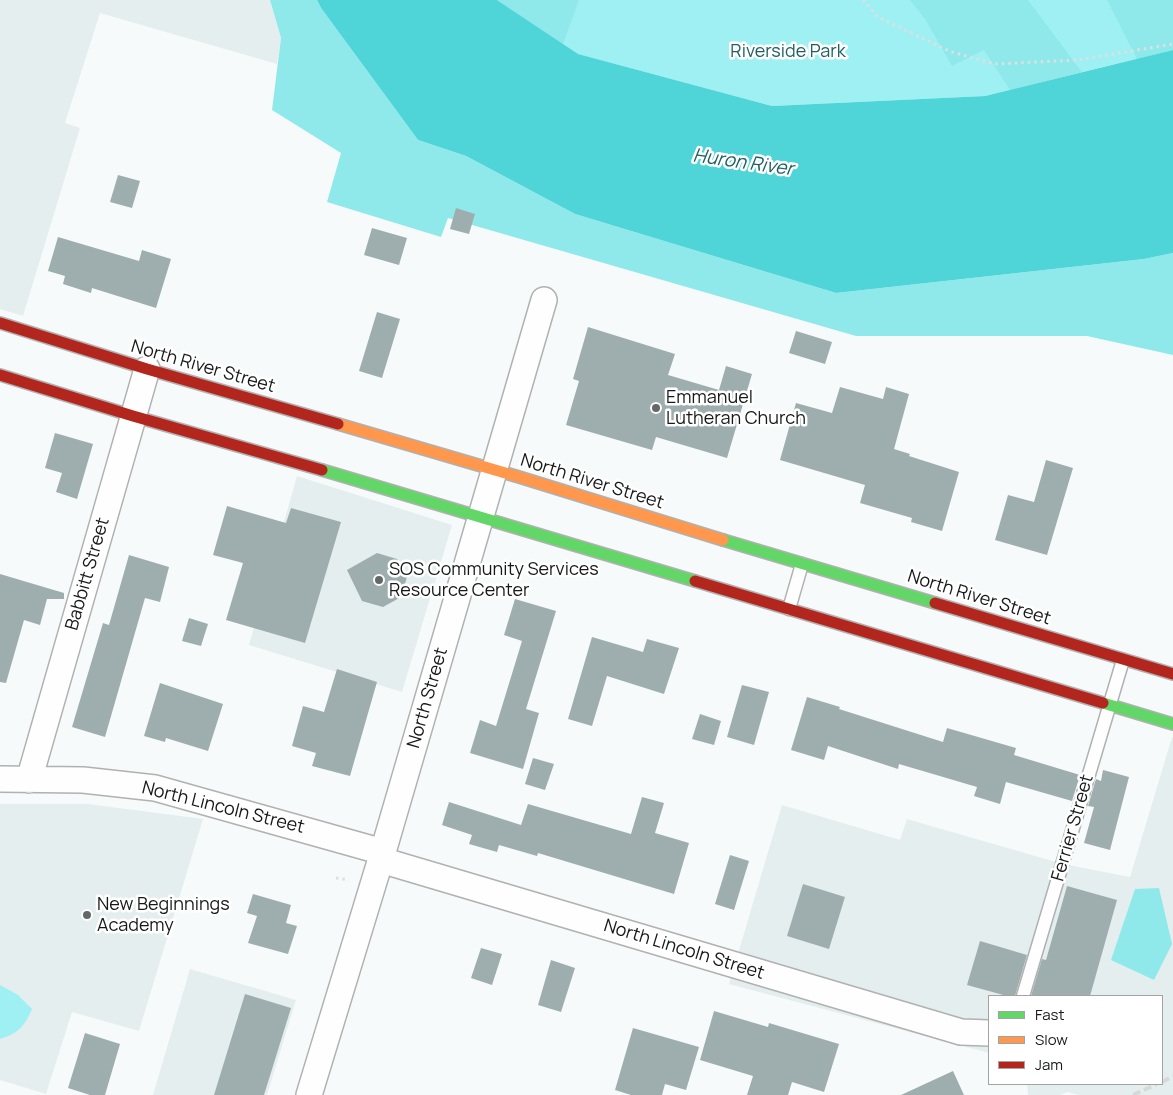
<!DOCTYPE html>
<style>
body{margin:0}
#map{position:relative;width:1173px;height:1095px;overflow:hidden;background:#f7fafa;font-family:Manrope,sans-serif}
canvas{display:block}
.legend{position:absolute;left:988px;top:995px;width:175px;height:90px;box-sizing:border-box;background:#fff;border:1px solid #a2a3a3;margin:0;padding:6px 9px;list-style:none;font-size:15px;color:#171919}
.legend li{display:flex;align-items:center;gap:10px;height:25px}
.legend b{width:25px;border:1px solid #a2a3a3}
</style>
<div id="map">
<canvas width="1173" height="1095"></canvas>
<ul class="legend">
<li><b style="height:6px;background:#63d668"></b>Fast</li>
<li><b style="height:6px;background:#ff974d"></b>Slow</li>
<li><b style="height:6px;background:#b3261e"></b>Jam</li>
</ul>
</div>
<script>
const ctx = document.querySelector('canvas').getContext('2d');
ctx.lineJoin = 'round';
function fillPath(path, color) {
  ctx.fillStyle = color;
  ctx.fill(path, 'evenodd');
}
function trace(path, color, width, dash) {
  ctx.strokeStyle = color;
  ctx.lineWidth = width;
  ctx.lineCap = dash ? 'butt' : 'round';
  ctx.setLineDash(dash || []);
  ctx.stroke(path);
}
function label(font, color, halo, rows, align = 'center') {
  ctx.font = font + ' Manrope,sans-serif';
  ctx.lineWidth = 5;
  ctx.setLineDash([]);
  ctx.textBaseline = 'middle';
  ctx.strokeStyle = halo;
  ctx.fillStyle = color;
  for (const [text, x, y, turn = 0] of rows) {
    ctx.save();
    ctx.translate(x, y);
    ctx.rotate((+turn || 0) * Math.PI / 180);
    ctx.textAlign = isNaN(turn) ? turn : align;
    if (halo) ctx.strokeText(text, 0, 0);
    ctx.fillText(text, 0, 0);
    ctx.restore();
  }
}
fillPath(new Path2D(`
 M0,0H270L281,38L277,64L100,13L65,123L80,128L23,316L0,309Z
 M297,476L452,525L402,692L249,645Z
 M1172,737L1173,738V1095H1079L1067,1092L1060,1095H1028L1027,1084H1162V996H989V1053L729,984L782,805L900,840L907,819L1063,864L1130,877Z
 M0,804H88L203,819L139,1031L72,1012L46,1094L0,1080Z
 M190,969L296,1000L267,1095H153Z`), '#e4eeee');
fillPath(new Path2D(`
 M497,0H1173V50L985,96L772,106L577,54Z
 M0,985L18,995L32,1009C24,1027 19,1033 0,1039Z`), '#9ff0f2');
fillPath(new Path2D(`
 M270,0H317L321,8L418,140L466,156L575,214L836,293L1144,259L1173,253V355L1087,336H856L448,218L441,237L327,202L341,153L272,110L281,38Z
 M497,0H579L563,44Z
 M910,0H1028L1082,72L1010,90L984,50L952,66L925,19Z
 M1107,0H1173V50L1137,59Z
 M1159,888L1172,944L1154,980L1111,960L1135,889Z`), '#8fe9eb');
fillPath(new Path2D(`
 M317,0H497L578,54L772,106L985,96L1173,50V253L1144,259L836,293L575,214L466,156L418,140L321,8Z`), '#4fd5d8');
fillPath(new Path2D(`
 M118,175L140,181L132,208L110,202Z
 M456,208L475,214L469,234L450,229Z
 M372,228L407,238L399,265L364,255Z
 M58,237L139,261L142,250L171,259L156,308L92,288L91,293L63,284L65,276L48,271Z
 M377,312L400,319L382,378L359,371Z
 M588,327L675,354L668,375L719,390L726,366L752,374L727,458L656,437L652,450L566,425L579,381L573,379Z
 M796,331L832,342L825,364L789,353Z
 M840,387L883,399L886,387L909,394L894,449L910,454L909,456L959,472L942,531L911,522L912,518L860,503L865,485L780,460L796,403L832,413Z
 M55,433L93,444L77,499L56,492L62,473L45,468Z
 M1046,460L1073,468L1047,555L995,540L1008,495L1034,502Z
 M227,506L286,523L291,508L341,522L305,643L226,620L243,563L213,555Z
 M377,553L397,559L407,577L401,597L383,607L362,601L347,570Z
 M129,555L169,567L160,602L145,598L105,737L72,727L103,623L109,625Z
 M0,574L64,593V599H47L40,625L24,620L6,683L0,682Z
 M515,599L556,611L526,709L539,713L523,769L470,753L480,720L496,726L522,641L504,635Z
 M189,618L208,624L201,646L182,641Z
 M592,637L643,652L647,639L679,648L664,694L607,676L592,726L568,719Z
 M337,669L377,682L350,776L312,766L316,753L292,746L303,706L324,712Z
 M160,683L223,704L208,751L166,738L165,742L144,736Z
 M742,685L769,692L754,745L727,737Z
 M807,697L840,707L839,709L943,742L947,728L1016,748L1014,755L1080,775L1072,801L1006,782L1000,804L974,796L977,787L899,764L898,769L828,746L824,760L791,750Z
 M700,714L721,721L714,745L692,739Z
 M533,758L554,764L545,790L525,784Z
 M1103,770L1129,777L1110,850L1084,843L1094,807L1088,806L1096,779L1101,781Z
 M642,797L664,803L655,833L689,843L674,894L538,853L537,856L499,845L497,852L469,844L472,835L442,825L449,802L521,825L528,804L631,834Z
 M730,855L749,861L734,910L715,904Z
 M803,884L845,897L829,949L787,936Z
 M1067,886L1117,900L1090,996H1031L1042,959L1046,960Z
 M253,894L291,905L286,923L297,926L288,954L248,943L257,916L247,913Z
 M980,941L1027,955L1015,996H1007L967,985Z
 M481,948L502,954L492,985L471,978Z
 M551,960L575,968L561,1012L538,1005Z
 M245,994L291,1008L264,1095H214Z
 M714,1011L768,1027L769,1023L839,1044L824,1092L792,1082L788,1095H747L753,1076L700,1060Z
 M633,1028L699,1047L686,1090L665,1084L662,1095H631L615,1090Z
 M85,1033L120,1044L105,1095H90L68,1088Z
 M953,1071L964,1095H901Z`), '#9eaeae');
const lane = new Path2D(`
 M789,609L802,564
 M1023,996L1123,660`);
const street = new Path2D(`
 M0,779L83,780L155,788L383,852
 M29,780L147,369
 M381,860L961,1032L989,1033
 M309,1095L383,852L544,300`);
const fast = new Path2D(`
 M322,470L695,581
 M723,540L935,603
 M1103,703L1173,724`);
const slow = new Path2D(`
 M338,424L519,477L723,540`);
const jam = new Path2D(`
 M0,323L147,369L338,424
 M0,375L133,416L322,470
 M695,581L1103,703
 M935,603L1173,674`);
trace(lane, '#b0b1b1', 15);
trace(street, '#b0b1b1', 28);
trace(fast, '#b0b1b1', 14);
trace(slow, '#b0b1b1', 14);
trace(jam, '#b0b1b1', 14);
trace(new Path2D(`
 M863,0L878,17L949,51L994,64L1078,60L1173,44
 M336,878L349,880`), '#dedfdf', 3, [2.5, 4]);
trace(lane, '#fefefe', 12);
trace(street, '#fefefe', 25);
trace(fast, '#63d668', 11);
trace(slow, '#ff974d', 11);
trace(jam, '#b3261e', 11);
trace(new Path2D(`
 M1162,1082L1173,1076
 M1133,1095L1157,1084`), '#d7d8d8', 4, [8, 4]);
for (const [x, y, r, color] of [
 [656,408,5,"#656868"],
 [379,580,5,"#656868"],
 [87,915,5,"#656868"]
]) {
  const dot = new Path2D();
  dot.arc(x, y, r, 0, 2 * Math.PI);
  ctx.fillStyle = color;
  ctx.fill(dot);
  trace(dot, '#fff', 2);
}
label('18px', '#226061', '#fff', [
 ["Riverside Park",788,52]
]);
label('18px', '#171919', '#fff', [
 ["North River Street",203,367,16],
 ["North River Street",592,482,17],
 ["Babbitt Street",88,574,-74],
 ["North River Street",979,598,17],
 ["North Street",428,698,-74],
 ["North Lincoln Street",223,808,14],
 ["Ferrier Street",1073,828,-74],
 ["North Lincoln Street",684,950,17]
]);
label('18px', '#171919', '#fff', [
 ["Emmanuel",666,398],
 ["Lutheran Church",666,419],
 ["SOS Community Services",389,570],
 ["Resource Center",389,591],
 ["New Beginnings",97,905],
 ["Academy",97,926]
], 'left');
label('italic 19px', '#216061', '#fff', [
 ["Huron River",743,163,8]
]);
</script>
